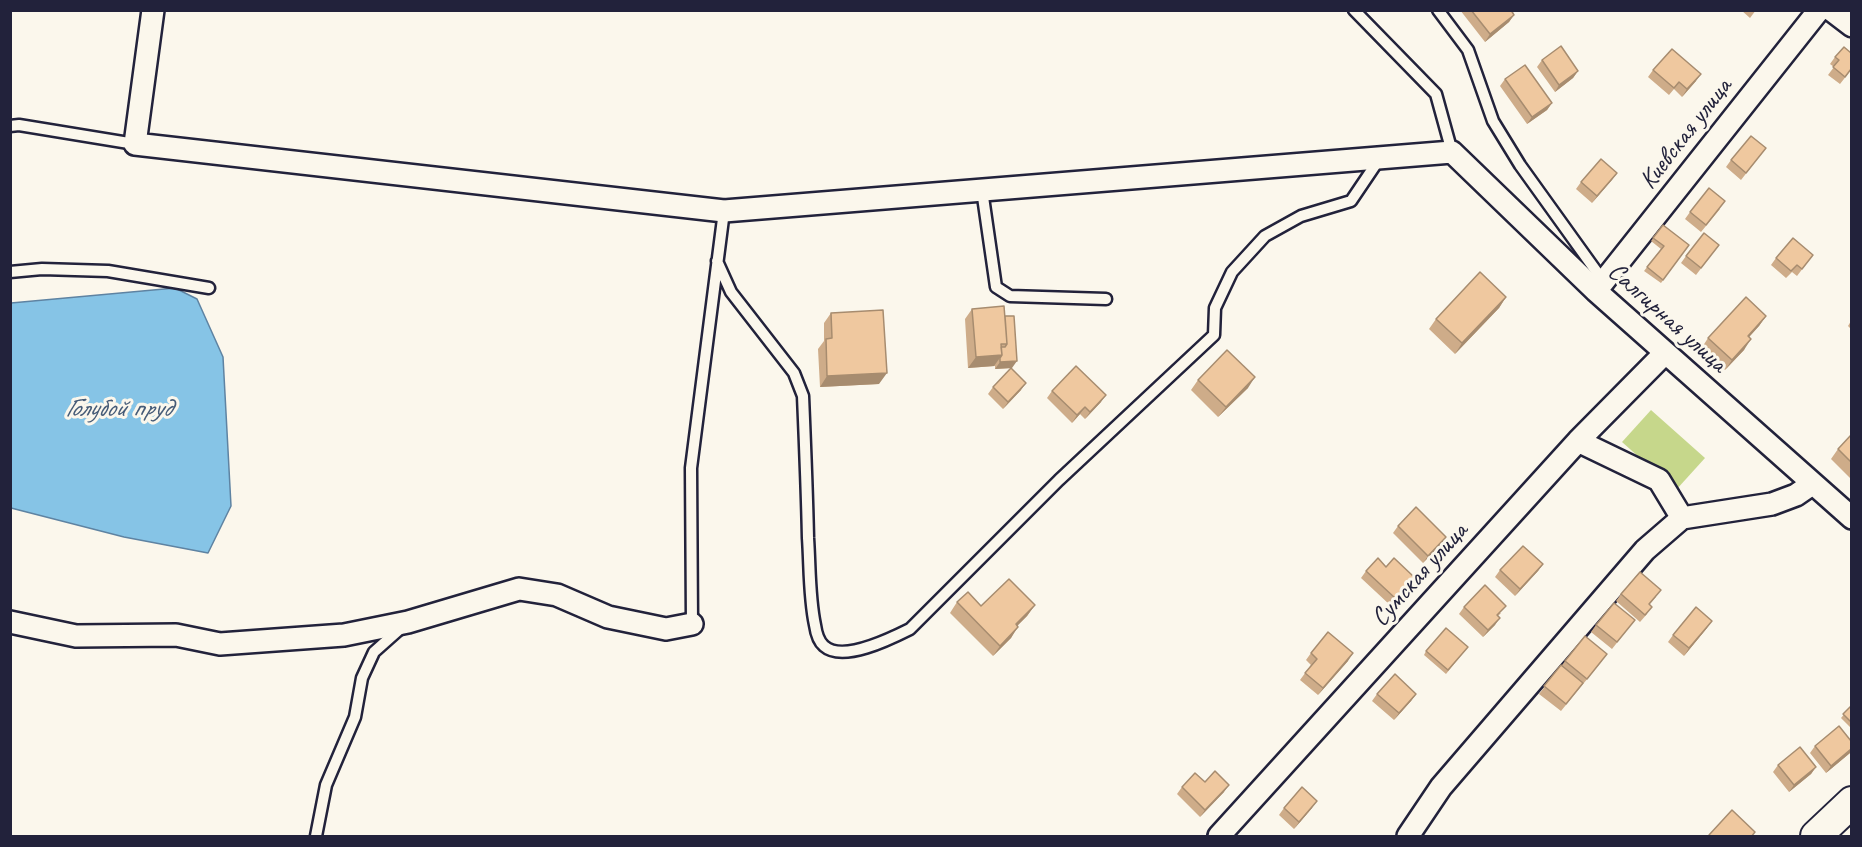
<!DOCTYPE html>
<meta charset="utf-8">
<style>
body{margin:0}
#map{position:relative;width:1862px;height:847px;overflow:hidden;background:#fbf7ec;font-family:Caveat,sans-serif}
canvas{display:block}
.frame{position:absolute;inset:0;border:12px solid #22223b;pointer-events:none}
</style>
<div id="map">
<canvas width="1862" height="847"></canvas>
<div class="frame"></div>
</div>
<script>
const ctx = document.querySelector('canvas').getContext('2d');
ctx.lineJoin = 'round';
function fillPath(path, color) {
  ctx.fillStyle = color;
  ctx.fill(path, 'evenodd');
}
function trace(path, color, width, dash) {
  ctx.strokeStyle = color;
  ctx.lineWidth = width;
  ctx.lineCap = dash ? 'butt' : 'round';
  ctx.setLineDash(dash || []);
  ctx.stroke(path);
}
function label(font, color, halo, rows, align = 'center') {
  ctx.font = font + ' Caveat,sans-serif';
  ctx.lineWidth = 6;
  ctx.setLineDash([]);
  ctx.textBaseline = 'middle';
  ctx.strokeStyle = halo;
  ctx.fillStyle = color;
  for (const [text, x, y, turn = 0] of rows) {
    ctx.save();
    ctx.translate(x, y);
    ctx.rotate((+turn || 0) * Math.PI / 180);
    ctx.textAlign = isNaN(turn) ? turn : align;
    if (halo) ctx.strokeText(text, 0, 0);
    ctx.fillText(text, 0, 0);
    ctx.restore();
  }
}
fillPath(new Path2D(`
 M1651,410L1705,458L1676,490L1622,442Z`), '#c6d78b');
const water = new Path2D(`
 M175,288L197,299L223,357L231,506L208,553L124,537L11,508V303Z`);
fillPath(water, '#86c4e6');
trace(water, '#5e83a2', 1.5);
const service = new Path2D(`
 M1354,10L1436,94L1452,152
 M1438,10L1468,50L1493,121L1520,165L1604,282
 M10,126L19,125L135,144
 M982,190L996,287L1010,296L1106,299
 M717,261L731,292L794,373L803,396C805,443 807,491 808,538C810,567 809,597 815,625C816,632 818,641 824,646C843,663 892,638 910,629L1059,480L1214,335L1215,308L1232,272L1265,236L1301,216L1351,201L1380,158
 M10,272L42,269L108,271L209,288
 M692,624L691,468L724,211
 M316,836L326,785L355,717L362,678L374,652L401,628`);
const minor = new Path2D(`
 M153,10L135,144L724,211L1452,152L1596,291L1852,518
 M1831,10L1852,26
 M1596,291L1819,10
 M1578,441L1659,480L1682,518
 M10,622L76,636L176,635L220,644L344,635L408,622L519,589L557,595L608,617L666,629L692,624
 M1219,836L1578,441L1665,353
 M1408,836L1441,787L1645,550L1682,518L1772,504L1796,495L1812,484`);
const secondary = new Path2D(`
 M1816,836L1852,802`);
trace(service, '#22223b', 15);
trace(minor, '#22223b', 26);
trace(secondary, '#22223b', 34);
trace(service, '#fbf7ec', 10);
trace(minor, '#fbf7ec', 21);
trace(secondary, '#fbf7ec', 30);
fillPath(new Path2D(`
 M1460,10H1511L1514,15L1509,22L1485,42Z
 M1741,10H1756L1750,18Z
 M1851,53V70L1840,84L1828,75L1834,67L1830,64L1835,57Z
 M1542,60L1578,71L1573,78L1555,92L1537,67Z
 M1653,70L1696,81L1682,97L1674,89L1669,95L1648,77Z
 M1505,79L1552,103L1547,110L1527,124L1500,86Z
 M1766,148L1741,180L1726,167L1731,160Z
 M1617,173L1592,203L1576,189L1581,182Z
 M1720,209L1701,232L1685,219L1690,212Z
 M1663,225L1689,245L1661,283L1644,271L1661,249L1651,241Z
 M1719,245L1696,275L1681,263L1686,256Z
 M1813,255L1797,276L1792,272L1786,278L1771,265L1776,258Z
 M1506,297L1499,308L1455,354L1429,329L1436,319Z
 M972,309L1005,316L1012,368L995,369V366L968,368L965,319Z
 M831,313L879,384L820,387L818,349L824,341V323Z
 M1766,316L1759,326L1749,337L1744,350L1725,370L1701,349L1708,338Z
 M1851,321V329L1848,326Z
 M1198,380L1248,388L1218,417L1191,390Z
 M993,387L1021,390L1003,409L988,394Z
 M1052,391L1101,402L1085,419L1080,414L1072,423L1047,398Z
 M1851,435V479L1831,459L1838,449Z
 M1398,526L1446,537L1441,544L1423,563L1393,533Z
 M1543,564L1538,571L1515,596L1495,577L1500,570Z
 M1386,567L1414,577L1409,584L1390,605L1361,578L1366,571Z
 M1621,594L1656,597L1649,605L1647,614L1640,622L1616,601Z
 M957,602L981,606L1035,605L1027,616L1017,626L1011,638L993,656L950,613Z
 M1464,607L1501,613L1498,616L1495,625L1483,637L1459,614Z
 M1635,620L1612,649L1591,632L1596,625Z
 M1707,628L1684,656L1668,642L1673,635Z
 M1585,636L1602,661L1561,711L1539,694Z
 M1468,647L1446,674L1424,655L1426,651Z
 M1311,653L1348,661L1318,695L1300,680L1311,665L1306,660Z
 M1377,694H1416L1411,701L1394,720L1372,701Z
 M1851,706V728L1841,718Z
 M1815,746L1850,753L1826,773L1810,753Z
 M1778,765L1816,767L1811,774L1789,792L1773,772Z
 M1205,782L1224,792L1200,817L1177,794L1182,787Z
 M1284,808H1312L1294,829L1279,815Z`), '#ceac89');
fillPath(new Path2D(`
 M1514,15L1509,22L1485,42L1490,34Z
 M1578,71L1573,78L1555,92L1559,85Z
 M1701,74L1696,81L1682,97L1687,89Z
 M1552,103L1547,110L1527,124L1532,117Z
 M1617,173L1612,180L1592,203L1597,196Z
 M1506,297L1499,308L1455,354L1462,343Z
 M1766,316L1759,326L1740,347L1748,336Z
 M1751,339L1744,350L1725,370L1732,360Z
 M1002,355L994,366L968,368L976,357Z
 M1017,361L1012,368L995,369L1000,362Z
 M887,373L879,384L820,387L827,376Z
 M1255,377L1248,388L1218,417L1226,407Z
 M1026,383L1021,390L1003,409L1008,402Z
 M1106,395L1101,402L1085,419L1090,412Z
 M1085,407L1080,414L1072,423L1077,415Z
 M1446,537L1441,544L1423,563L1428,556Z
 M1543,564L1538,571L1515,596L1520,589Z
 M1414,577L1409,584L1390,605L1395,598Z
 M1035,605L1027,616L1009,634L1016,624Z
 M1500,618L1495,625L1483,637L1488,630Z
 M1712,621L1707,628L1684,656L1689,648Z
 M1018,627L1011,638L993,656L1000,646Z
 M1353,653L1348,661L1318,695L1323,688Z
 M1416,694L1411,701L1394,720L1399,713Z
 M1851,749L1850,753L1826,773L1831,766Z
 M1816,767L1811,774L1789,792L1794,785Z
 M1229,785L1224,792L1200,817L1205,810Z
 M1317,801L1312,808L1294,829L1299,822Z`), '#a78c6f');
const building = new Path2D(`
 M1471,10H1511L1514,15L1490,34Z
 M1561,46L1578,71L1559,85L1542,60Z
 M1844,47L1851,53V69L1845,77L1833,67L1839,60L1835,57Z
 M1672,49L1701,74L1687,89L1679,82L1674,88L1653,70Z
 M1525,65L1552,103L1532,117L1505,79Z
 M1751,136L1766,148L1746,173L1731,160Z
 M1601,159L1617,173L1597,196L1581,182Z
 M1709,188L1725,201L1706,225L1690,212Z
 M1663,225L1689,245L1663,280L1647,267L1664,246L1653,238Z
 M1704,233L1719,245L1701,268L1686,256Z
 M1793,238L1813,255L1802,269L1797,265L1791,271L1776,258Z
 M1480,272L1506,297L1462,343L1436,319Z
 M1746,297L1766,316L1748,336L1751,339L1732,360L1708,338Z
 M1004,306L1007,344H1001L1002,355L976,357L972,309Z
 M883,310L887,373L827,376L826,339L832,338L831,313Z
 M1005,316H1014L1017,361L1000,362V358L1002,355L1001,347H1005L1007,344Z
 M1227,350L1255,377L1226,407L1198,380Z
 M1076,366L1106,395L1090,412L1085,407L1077,415L1052,391Z
 M1011,368L1026,383L1008,402L993,387Z
 M1851,435V462L1838,449Z
 M1416,507L1446,537L1428,556L1398,526Z
 M1523,546L1543,564L1520,589L1500,570Z
 M1378,558L1386,567L1394,558L1414,577L1395,598L1366,571Z
 M1640,572L1661,590L1649,604L1652,607L1645,615L1621,594Z
 M1009,579L1035,605L1016,624L1018,627L1000,646L957,602L968,592L981,606Z
 M1485,585L1506,606L1497,615L1500,618L1488,630L1464,607Z
 M1614,603L1635,620L1617,642L1596,625Z
 M1696,607L1712,621L1689,648L1673,635Z
 M1446,628L1468,647L1448,670L1426,651Z
 M1328,632L1353,653L1323,688L1305,673L1317,659L1311,653Z
 M1585,636L1607,654L1587,679L1565,661Z
 M1561,665L1583,683L1566,704L1544,686Z
 M1395,674L1416,694L1399,713L1377,694Z
 M1851,706V722L1843,714Z
 M1839,726L1851,741V749L1831,766L1815,746Z
 M1800,747L1816,767L1794,785L1778,765Z
 M1215,771L1229,785L1205,810L1182,787L1195,773L1205,782Z
 M1302,787L1317,801L1299,822L1284,808Z
 M1732,810L1755,832L1751,837H1710L1709,835Z`);
fillPath(building, '#efc89f');
trace(building, '#a78c6f', 1.5);
label('26px', '#22223b', '#fbf7ec', [
 ["Киевская улица",1686,134,-52],
 ["Салгирная улица",1667,318,42],
 ["Сумская улица",1420,575,-48]
]);
label('italic 27px', '#455b77', '#fbf7ec', [
 ["Голубой пруд",118,409]
]);
</script>
